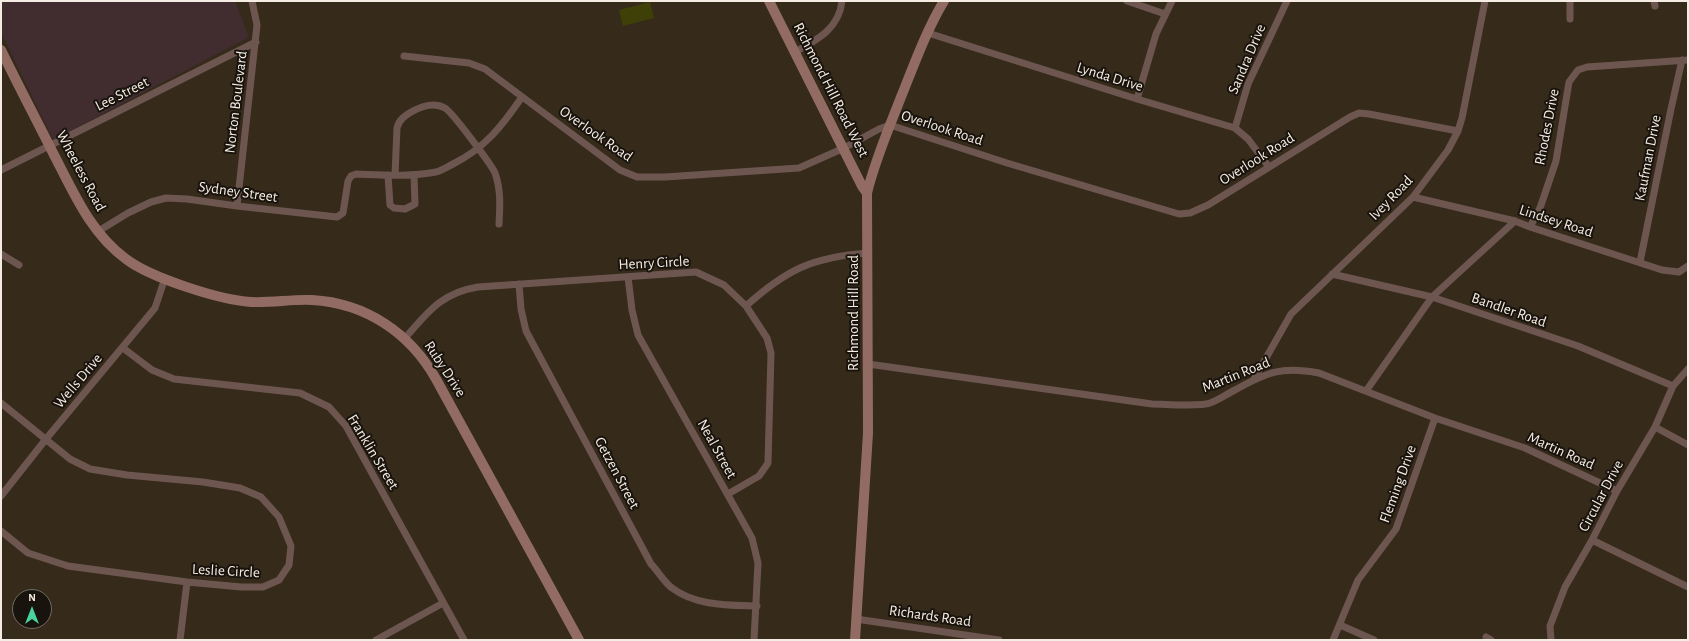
<!DOCTYPE html>
<style>
body{margin:0}
#map{position:relative;width:1689px;height:641px;overflow:hidden;background:#362a1b;font-family:"Alegreya Sans",sans-serif}
canvas{display:block}
.frame{position:absolute;inset:0;border:2px solid #f5ede3;pointer-events:none}
.north{position:absolute;left:12px;top:589px;width:40px;height:40px;box-sizing:border-box;background:#19130d;border:1px solid #716a63;border-radius:50%;rotate:0deg;font-size:11px;font-weight:700;line-height:16px;text-align:center;color:#f5ede3}
.north::after{content:'';display:block;margin:auto;width:14px;height:18px;background:#47d49e;clip-path:polygon(50% 0,100% 100%,50% 72%,0 100%)}
</style>
<div id="map">
<canvas width="1689" height="641"></canvas>
<div class="frame"></div>
<div class="north">N</div>
</div>
<script>
const ctx = document.querySelector('canvas').getContext('2d');
ctx.lineJoin = 'round';
function fillPath(path, color) {
  ctx.fillStyle = color;
  ctx.fill(path, 'evenodd');
}
function trace(path, color, width, dash) {
  ctx.strokeStyle = color;
  ctx.lineWidth = width;
  ctx.lineCap = dash ? 'butt' : 'round';
  ctx.setLineDash(dash || []);
  ctx.stroke(path);
}
function label(font, color, halo, rows, align = 'center') {
  ctx.font = font + ' "Alegreya Sans",sans-serif';
  ctx.lineWidth = 4;
  ctx.setLineDash([]);
  ctx.textBaseline = 'middle';
  ctx.strokeStyle = halo;
  ctx.fillStyle = color;
  for (const [text, x, y, turn = 0] of rows) {
    ctx.save();
    ctx.translate(x, y);
    ctx.rotate((+turn || 0) * Math.PI / 180);
    ctx.textAlign = isNaN(turn) ? turn : align;
    if (halo) ctx.strokeText(text, 0, 0);
    ctx.fillText(text, 0, 0);
    ctx.restore();
  }
}
fillPath(new Path2D(`
 M1,1H235L249,37L53,140L1,32Z`), '#412d30');
fillPath(new Path2D(`
 M650,2L654,18L623,26L619,10Z`), '#3f4008');
trace(new Path2D(`
 M1127,1L1165,14
 M1570,1V19
 M1654,1L1655,6
 M928,33L1137,99L1235,128L1248,139L1269,167
 M795,52C817,40 839,29 842,1
 M404,56L469,63L485,69L620,170L637,177H665L799,168L844,148L879,129L890,125L1007,163L1179,214L1190,213L1208,205L1350,117L1359,113L1369,114L1458,131
 M1137,99L1156,34L1172,1
 M1235,128L1248,84L1287,1
 M1,170L256,42
 M388,175L390,205L394,208L405,209L415,204L414,175
 M395,175L397,128C399,119 406,115 413,111C423,106 434,102 445,108C452,112 491,164 495,173C501,190 500,206 499,224
 M1413,197L1515,221L1530,227L1662,270L1679,272L1688,266
 M237,206L257,25L252,1
 M1530,227L1540,208L1556,161L1569,82L1578,70L1587,67L1688,60
 M97,232L128,213L151,202L166,198L187,199L237,206L337,217L343,213L348,181L351,176L356,174C383,175 410,177 436,172C442,170 447,167 453,164C485,148 502,126 522,97
 M1,254L19,265
 M1640,262L1671,109L1682,60
 M1332,274L1432,297L1578,346L1673,386
 M628,277L632,310L638,335L752,538L758,563L754,640
 M519,284L521,309L526,331L651,564C658,571 664,582 672,588C696,606 728,605 757,606
 M746,306C786,270 812,257 868,253
 M405,338C428,312 441,293 478,287L696,272L724,285L746,306L767,338L771,353L768,463L759,476L728,494
 M123,348L152,370L174,379L300,393L329,407L346,426L464,640
 M868,364L1152,404C1165,404 1200,407 1210,403C1219,400 1227,394 1235,390C1267,372 1282,366 1319,373L1435,418L1525,448L1617,491
 M1254,379L1291,314L1413,197L1448,150L1458,131L1462,118L1485,1
 M1366,391L1432,297L1515,221
 M1,403L70,459L90,469L127,475L203,482L240,488L261,497L279,517L291,546L289,565L279,580L263,587H241L187,582L68,566L28,553L1,531
 M1655,427L1688,445
 M1,496L46,439L155,308L165,278
 M1592,540L1688,587
 M856,619L999,640
 M1340,625L1374,640
 M1486,637L1491,640
 M180,640L187,582
 M376,640L443,603
 M1333,640L1358,580L1396,529L1435,418
 M1551,640L1550,626L1565,587L1592,540L1617,491L1655,427L1673,386L1688,369`), '#6e5650', 7);
trace(new Path2D(`
 M769,1L862,186L867,193
 M1,50C18,85 36,119 53,153C73,191 90,233 126,259C151,278 220,300 251,302C272,303 292,299 312,300C366,303 410,333 436,379L579,640
 M855,640L868,433L867,193C875,160 889,128 901,97C914,65 926,31 944,1`), '#926c63', 10);
label('15px', '#f5ede3', '#19130d', [
 ["Sandra Drive",1247,59,-67],
 ["Lynda Drive",1110,77,17],
 ["Richmond Hill Road West",831,90,63],
 ["Lee Street",122,94,-27],
 ["Norton Boulevard",236,102,-83],
 ["Rhodes Drive",1547,127,-79],
 ["Overlook Road",942,128,18],
 ["Overlook Road",596,134,35],
 ["Kaufman Drive",1648,158,-79],
 ["Overlook Road",1257,159,-32],
 ["Wheeless Road",81,171,62],
 ["Sydney Street",238,192,8],
 ["Ivey Road",1391,198,-46],
 ["Lindsey Road",1556,221,18],
 ["Henry Circle",654,263,-3],
 ["Bandler Road",1509,310,19],
 ["Richmond Hill Road",853,313,-90],
 ["Ruby Drive",445,369,57],
 ["Martin Road",1236,375,-22],
 ["Wells Drive",78,381,-50],
 ["Neal Street",717,449,61],
 ["Martin Road",1561,451,24],
 ["Franklin Street",373,452,59],
 ["Getzen Street",617,473,62],
 ["Fleming Drive",1398,484,-70],
 ["Circular Drive",1601,496,-62],
 ["Leslie Circle",226,571,3],
 ["Richards Road",930,616,8]
]);
</script>
